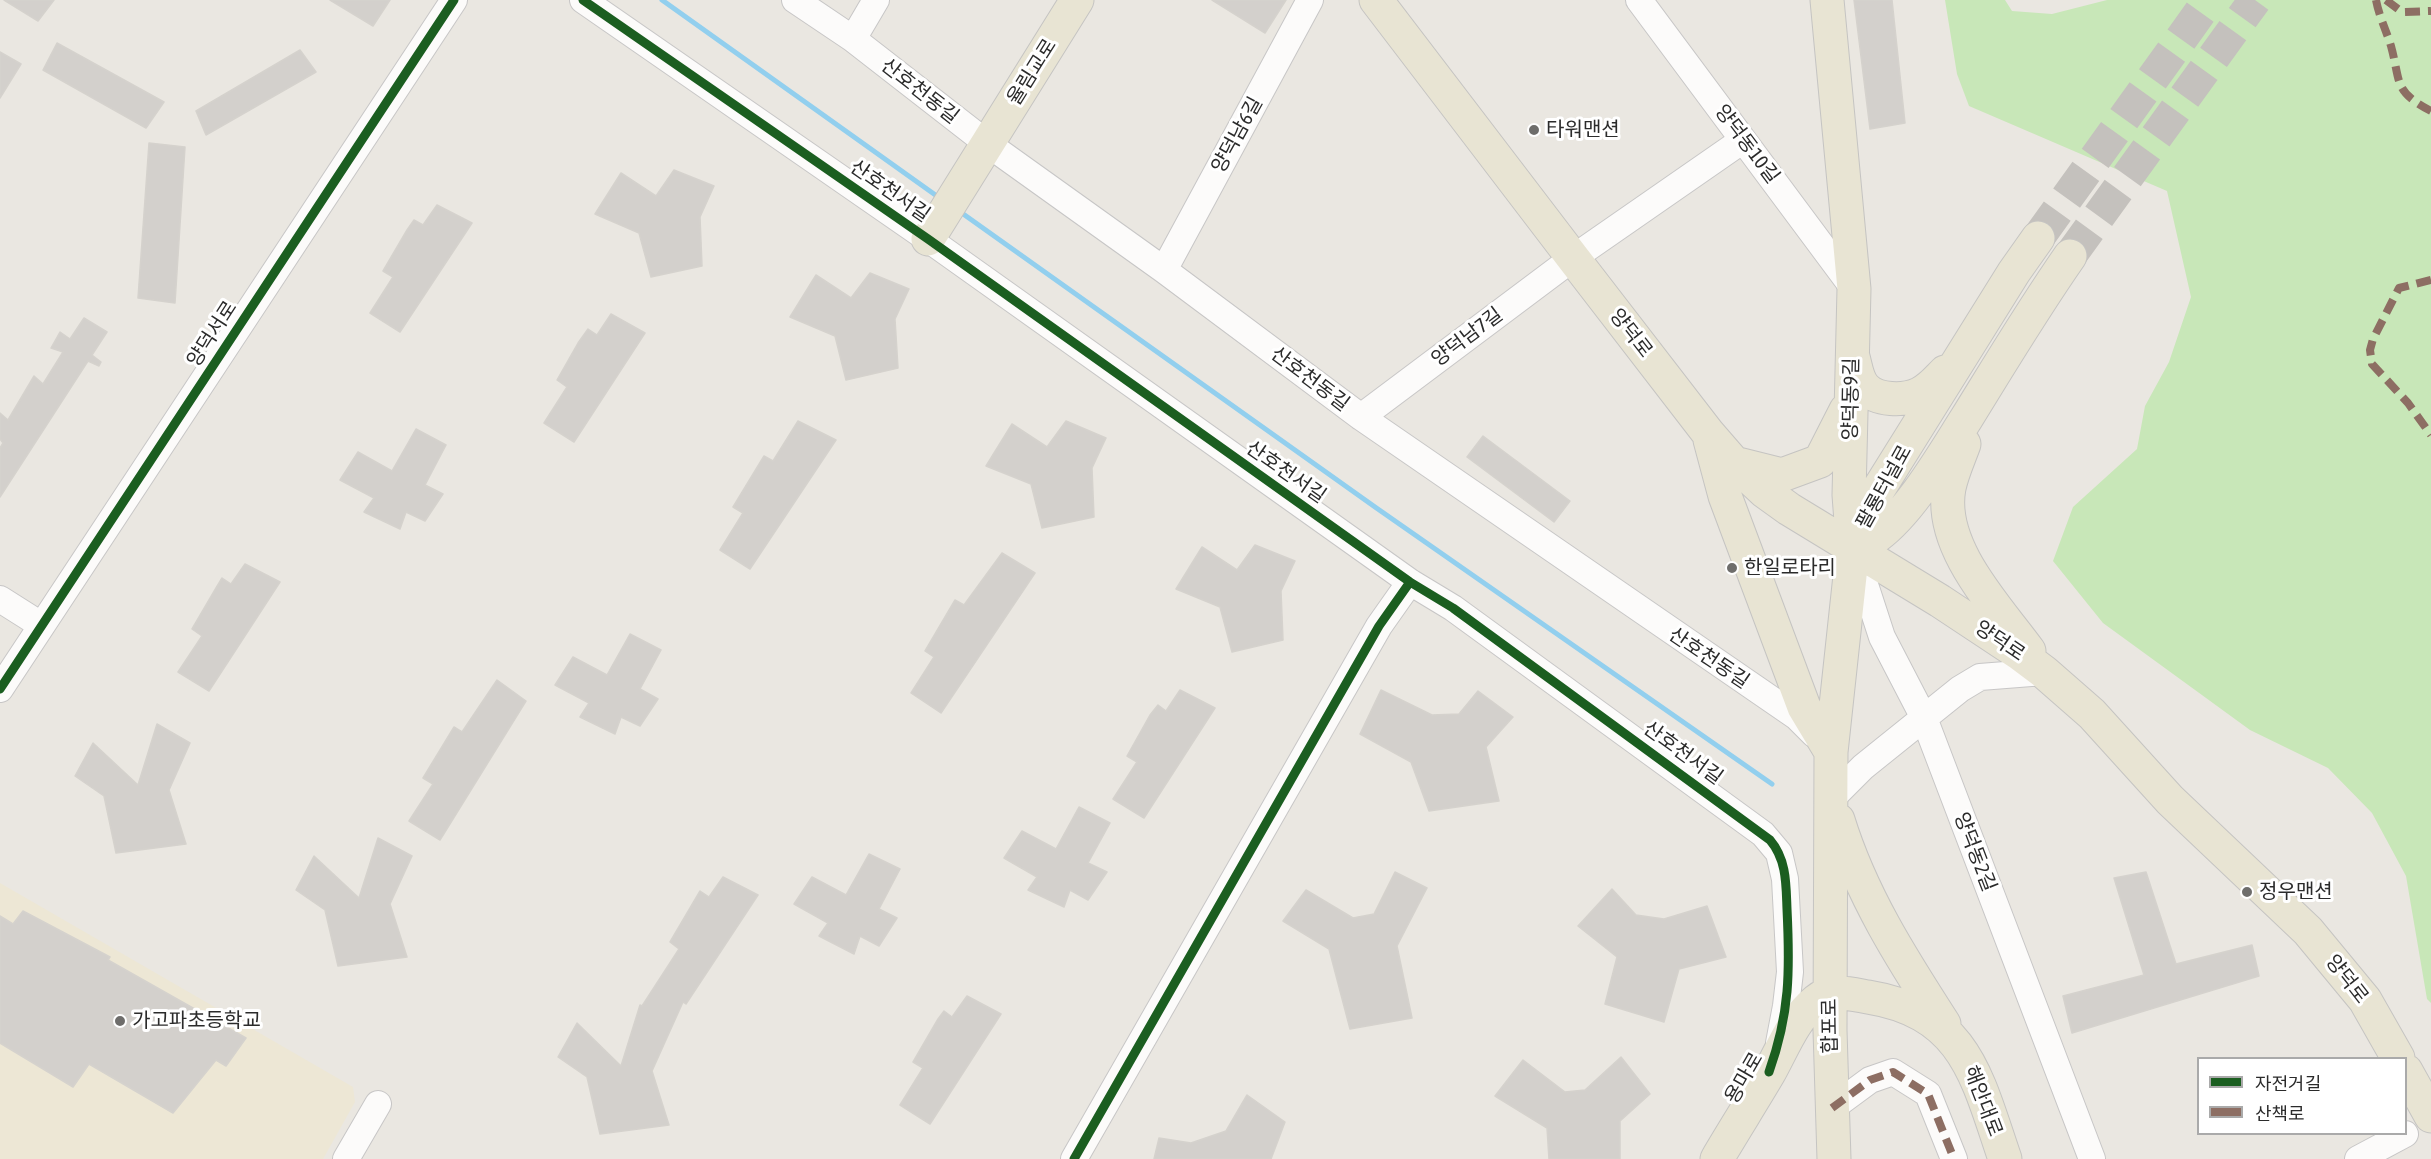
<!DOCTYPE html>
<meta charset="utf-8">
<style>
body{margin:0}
#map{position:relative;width:2431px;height:1159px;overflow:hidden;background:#eae7e1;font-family:"Asap Condensed","Noto Sans KR",sans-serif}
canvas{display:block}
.legend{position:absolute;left:2197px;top:1057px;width:210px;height:78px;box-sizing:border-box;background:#fff;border:2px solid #aaa;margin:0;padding:8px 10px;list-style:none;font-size:18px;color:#2b2b2b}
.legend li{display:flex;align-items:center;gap:12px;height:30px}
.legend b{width:30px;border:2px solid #aaa}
</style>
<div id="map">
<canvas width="2431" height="1159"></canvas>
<ul class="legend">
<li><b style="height:8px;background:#1b5e20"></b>자전거길</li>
<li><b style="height:8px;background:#8d6e63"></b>산책로</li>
</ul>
</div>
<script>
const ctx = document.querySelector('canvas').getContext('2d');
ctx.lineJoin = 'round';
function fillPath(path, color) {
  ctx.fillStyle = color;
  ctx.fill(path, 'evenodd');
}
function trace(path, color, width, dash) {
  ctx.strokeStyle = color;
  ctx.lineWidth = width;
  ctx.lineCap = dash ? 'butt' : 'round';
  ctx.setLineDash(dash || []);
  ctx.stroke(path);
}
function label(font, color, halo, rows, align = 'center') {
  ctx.font = font + ' "Asap Condensed","Noto Sans KR",sans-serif';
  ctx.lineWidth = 6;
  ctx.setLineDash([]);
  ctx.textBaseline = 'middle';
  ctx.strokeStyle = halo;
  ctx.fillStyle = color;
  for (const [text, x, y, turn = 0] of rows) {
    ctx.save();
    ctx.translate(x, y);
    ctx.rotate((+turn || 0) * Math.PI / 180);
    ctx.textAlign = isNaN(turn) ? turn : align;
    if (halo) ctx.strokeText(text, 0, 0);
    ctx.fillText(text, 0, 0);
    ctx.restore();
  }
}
fillPath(new Path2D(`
 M0,883L353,1087L355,1102L323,1159H0Z`), '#ede7d5');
fillPath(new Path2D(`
 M1945,0H2005L2012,11L2052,14L2107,0H2431V1003L2427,999L2406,876L2372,813L2328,768L2250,730L2103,623L2053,561L2073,507L2137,449L2145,406L2169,362L2191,297L2167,191L1969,106L1957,74Z`), '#c8e7b8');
trace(new Path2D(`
 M662,0L941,199
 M959,211L1375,507L1772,784`), '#92cfee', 5);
const building = new Path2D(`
 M4,0H54L38,21Z
 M330,0H390L373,26Z
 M1212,0H1286L1265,33Z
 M1854,0H1892L1905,123L1870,129Z
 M57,43L164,102L146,128L43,70Z
 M300,50L316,72L206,135L196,111Z
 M0,52L21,64L0,98Z
 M149,143L185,147L175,303L138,298Z
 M674,170L714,186L700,217L702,266L651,277L639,233L595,214L621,173L656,196Z
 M437,205L472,223L400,332L370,313L393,277L383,271L407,230L414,220L423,225Z
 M870,273L909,289L895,319L898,368L846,380L835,336L790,317L816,275L851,298Z
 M611,314L645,333L574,442L544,423L567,387L557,380L578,343L588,329L597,335Z
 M84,318L107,332L92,355L101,362L99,366L88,361L0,497V448L3,443L0,439V413L8,420L34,376L43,384L63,352L51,348L60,332L70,339Z
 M798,421L836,440L750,569L720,550L743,513L733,507L764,456L773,461Z
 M1066,421L1106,438L1092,468L1094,517L1042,528L1031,484L986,466L1012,424L1047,447Z
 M416,429L446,445L425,485L443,494L425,521L406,512L400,529L364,512L374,498L340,480L358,452L392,471Z
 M1483,436L1570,501L1554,522L1467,457Z
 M1255,545L1295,561L1281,591L1283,640L1232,652L1220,607L1176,589L1202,547L1237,570Z
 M1002,553L1035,573L941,713L911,693L934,657L925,651L955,600L964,605Z
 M245,564L280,582L209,691L178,672L202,636L192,629L216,588L222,578L231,584Z
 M630,634L661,650L640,689L658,699L640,726L621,717L615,734L580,717L589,703L555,685L573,657L607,675Z
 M497,680L526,701L440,840L409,821L433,784L423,778L454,727L462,732Z
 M1180,690L1215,708L1144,818L1113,799L1137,762L1127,756L1150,715L1158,705L1166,711Z
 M1381,690L1432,715L1459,714L1478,691L1513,717L1486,747L1499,801L1429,811L1411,762L1360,734Z
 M157,724L190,743L169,790L186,844L116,853L104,796L75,776L93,743L138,785Z
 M1079,807L1110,823L1088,863L1107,872L1088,900L1070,890L1064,907L1028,890L1037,877L1004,858L1022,831L1056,849Z
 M378,838L412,856L390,904L407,957L338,966L325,910L296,890L314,856L359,898Z
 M869,854L900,869L879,909L897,918L879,946L860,936L854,954L819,936L828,923L794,904L812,877L846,895Z
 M1395,872L1427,888L1397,946L1412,1018L1350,1029L1329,949L1283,921L1306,890L1353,918L1374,914Z
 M2146,872L2176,964L2252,945L2259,976L2072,1033L2063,996L2144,975L2114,878Z
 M723,877L758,895L686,1004L683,1002L652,1071L669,1125L600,1134L587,1077L558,1057L577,1023L621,1066L640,1005L642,1006L679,949L670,942L700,891L709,897Z
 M1612,889L1636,915L1664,919L1707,906L1726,957L1679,969L1664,1022L1605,1004L1617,957L1578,926Z
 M23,911L110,957L108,960L246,1038L226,1066L216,1060L173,1113L89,1064L73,1087L0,1043V916L13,924Z
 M967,996L1001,1014L930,1124L900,1105L923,1068L913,1062L938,1019L944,1011L952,1017Z
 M1621,1057L1650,1094L1620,1121V1159H1549L1547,1128L1495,1096L1523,1060L1565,1092L1585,1090Z
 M1247,1095L1285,1122L1271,1159H1154L1159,1138L1191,1143L1226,1131Z`);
fillPath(building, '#d3d0cc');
trace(building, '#d5d2cd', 1.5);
trace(new Path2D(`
 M2038,238L2209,0
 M2070,256L2255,0`), '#c4c1bd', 33, [33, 16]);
const minor = new Path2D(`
 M583,0L928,239L1410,582L1453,608L1763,834L1779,853L1785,879L1790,972L1786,1006L1779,1043
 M795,0L853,39L988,144L1164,270L1361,417L1797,717L1814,734
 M1639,0L1854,289
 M853,39L876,0
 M1164,270L1310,0
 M1361,417L1573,258L1743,140
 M1855,554L1882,637L1924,718L2092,1159
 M0,599L41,625
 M0,689L454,0
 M1831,799L1863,767L1960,689L1980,677L2044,672
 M1832,1108L1870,1080L1893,1072L1928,1094L1954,1159
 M346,1159L378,1104
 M1074,1159L1379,626L1410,582
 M2358,1159L2405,1134`);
const major = new Path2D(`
 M1376,0L1573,258L1708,433L1734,463L1764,491L1789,509L1940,601L2020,654L2044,672L2092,714L2170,800L2308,931L2365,1000L2398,1058
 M1827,0L1854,289L1849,495L1853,548L1831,752L1830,1030L1834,1159
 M928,239L1077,0
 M1853,357C1856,367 1857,380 1865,388C1877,401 1904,401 1919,394C1930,389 1937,380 1945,372
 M1710,440L1725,496L1804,707L1831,752
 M1964,444C1959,458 1952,473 1949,488C1938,547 1997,607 2029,651
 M1738,464L1782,475L1820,461L1846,410
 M1855,541L1862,518L1878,490L2014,272L2038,238
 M1853,548C1861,544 1870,541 1877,536C1911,511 1943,455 1966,419C2000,364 2033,309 2070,256
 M1838,820C1861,895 1902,959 1944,1024
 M2406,1071L2431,1116
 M1717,1159C1734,1130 1752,1102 1769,1073C1783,1048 1794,1018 1816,1001C1831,988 1851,994 1868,997C1966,1013 1977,1078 2005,1159`);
trace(minor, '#c7c6c6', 28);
trace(major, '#c5c4c2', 35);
trace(minor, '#fcfbfa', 26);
trace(major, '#e8e4d3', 33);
trace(new Path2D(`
 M2376,0C2379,16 2386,30 2391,46C2401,83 2393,91 2431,111
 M2386,0L2402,12L2431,11
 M2431,280L2399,288L2373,339L2370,350L2372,364L2408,403L2431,435
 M1832,1108L1870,1080L1893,1072L1928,1094L1954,1159`), '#8d6e63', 8, [15, 8]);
trace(new Path2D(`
 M583,0L928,239L1410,582L1453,608L1770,840C1787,860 1786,885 1787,909C1790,971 1790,1013 1769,1072
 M0,689L454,0
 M1074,1159L1379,626L1410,582`), '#1b5e20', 9);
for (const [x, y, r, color] of [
 [1534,130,6,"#6e6d6b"],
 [1732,568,6,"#6e6d6b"],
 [2247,892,6,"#6e6d6b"],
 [120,1021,6,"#6e6d6b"]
]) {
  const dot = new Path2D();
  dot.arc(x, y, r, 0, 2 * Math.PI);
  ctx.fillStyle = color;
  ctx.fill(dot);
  trace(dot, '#fff', 2);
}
label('20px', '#2b2b2b', '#fff', [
 ["율림교로",1032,72,-58],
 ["산호천동길",920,91,38],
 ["양덕남6길",1237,135,-61],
 ["양덕동10길",1747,144,53],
 ["산호천서길",890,191,35],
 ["양덕로",1631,333,52],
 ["양덕서로",212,334,-57],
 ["양덕남7길",1467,337,-37],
 ["산호천동길",1310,379,37],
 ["양덕동9길",1851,399,-89],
 ["산호천서길",1286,472,35],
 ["팔룡터널로",1884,487,-61],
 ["양덕로",2000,641,34],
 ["산호천동길",1709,658,34],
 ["산호천서길",1683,753,36],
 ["양덕동2길",1975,852,69],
 ["양덕로",2347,979,52],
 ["합포로",1830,1026,-91],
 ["용마로",1744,1078,-60],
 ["해안대로",1983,1101,69]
]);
label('20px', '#2b2b2b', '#fff', [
 ["타워맨션",1546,130],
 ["한일로타리",1744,568],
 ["정우맨션",2259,892],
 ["가고파초등학교",132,1021]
], 'left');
</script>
